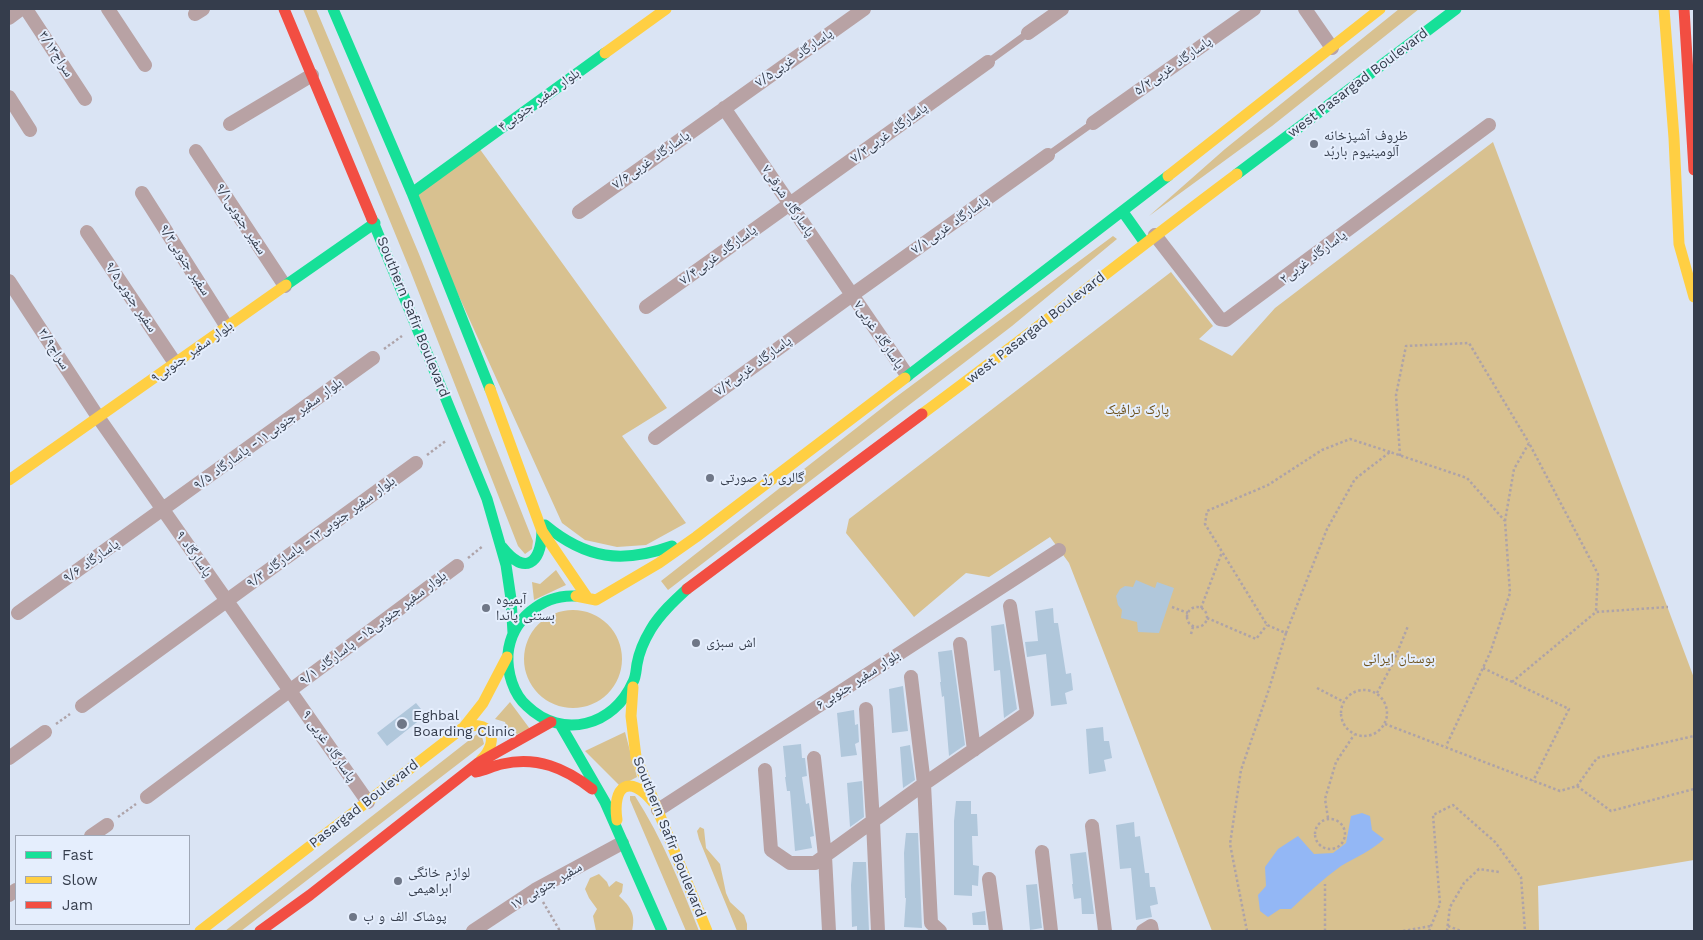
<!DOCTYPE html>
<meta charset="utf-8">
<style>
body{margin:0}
#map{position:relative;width:1703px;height:940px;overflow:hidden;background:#dae4f4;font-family:"Work Sans",sans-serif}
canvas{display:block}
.frame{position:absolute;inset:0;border:10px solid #353d4c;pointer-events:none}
.legend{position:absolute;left:15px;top:835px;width:175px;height:90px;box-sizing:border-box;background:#e5eefd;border:1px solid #9fa7b6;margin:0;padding:6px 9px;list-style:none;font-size:15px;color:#353d4c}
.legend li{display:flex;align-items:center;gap:10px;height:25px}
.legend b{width:25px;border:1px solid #9fa7b6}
</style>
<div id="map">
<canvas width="1703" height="940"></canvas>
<div class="frame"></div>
<ul class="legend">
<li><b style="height:6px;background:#16e098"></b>Fast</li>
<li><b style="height:6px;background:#ffcf43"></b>Slow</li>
<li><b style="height:6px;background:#f24e42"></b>Jam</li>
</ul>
</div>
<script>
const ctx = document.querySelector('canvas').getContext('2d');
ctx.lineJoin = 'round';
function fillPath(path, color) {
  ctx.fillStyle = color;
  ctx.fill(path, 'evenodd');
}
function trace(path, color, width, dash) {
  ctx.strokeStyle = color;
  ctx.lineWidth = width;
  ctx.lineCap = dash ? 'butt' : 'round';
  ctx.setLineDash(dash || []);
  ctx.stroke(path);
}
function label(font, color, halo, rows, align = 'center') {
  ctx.font = font + ' "Work Sans","Noto Naskh Arabic",sans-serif';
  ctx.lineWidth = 4;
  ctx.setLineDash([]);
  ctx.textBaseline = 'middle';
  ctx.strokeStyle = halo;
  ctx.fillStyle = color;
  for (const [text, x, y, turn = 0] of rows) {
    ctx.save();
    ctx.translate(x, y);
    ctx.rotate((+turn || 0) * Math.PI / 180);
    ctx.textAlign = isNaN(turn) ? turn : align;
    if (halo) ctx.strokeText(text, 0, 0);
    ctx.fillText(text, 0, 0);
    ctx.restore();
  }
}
fillPath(new Path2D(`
 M303,9H316L419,254L533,541L532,549L525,554L518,546L410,270Z
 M1399,9H1419L1272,126L1149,216L1225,149Z
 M474,141L667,408L622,436L686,523L646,545L617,547L585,540L562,523L412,193Z
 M1493,142L1694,678V860L1538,886L1539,931H1212L1069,563L1050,537L989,577L966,573L914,617L846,533L849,519L1171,272L1213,326L1199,339L1232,356L1275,308Z
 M1113,236L1117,239L1012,326L668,590L661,581L896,397Z
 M556,570L566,585L534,600L532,582L540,584Z
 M524 659a49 49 0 1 1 98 0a49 49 0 1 1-98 0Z
 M510,702L530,729L510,737L505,722L495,719Z
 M625,732L637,777L620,786L585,751Z
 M481,733L484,744L241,931H225L477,734Z
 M630,796H635C662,838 681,885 699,931H686L630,800Z
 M700,827L704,829L706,848L720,864L726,893L730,902L744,915L747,924V931H737L699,839L697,831Z
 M599,874L607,882L609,887L616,881L623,884L622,892L619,896C631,907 636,915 632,931H596L593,916L597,909L589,898L585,889L590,878Z`), '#d8c190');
fillPath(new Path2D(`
 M1362,813L1370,816L1372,830L1384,839C1371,851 1356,857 1341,866C1323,879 1307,894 1291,909H1280L1268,917L1260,911L1258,895L1266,886L1265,867L1278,849L1298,836L1314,854L1333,853L1346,843L1351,816Z`), '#93b7f5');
fillPath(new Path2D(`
 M1136,580L1155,588L1157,582L1174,588L1159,633L1138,632L1137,622L1121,618L1122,610L1118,605L1116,596L1120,589L1125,586L1133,587Z
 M1053,608L1054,623H1058L1066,674L1071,673L1073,690L1065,693L1067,704L1051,706L1046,654L1027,657L1025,642L1038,641L1035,611Z
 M1004,624L1017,709L1004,718L1000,670L994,671L991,626Z
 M952,650L965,745L949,756L944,696L942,697L940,682H941L938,652Z
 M903,686L908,731L892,733L889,689Z
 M416,703L426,715L387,746L377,733Z
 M854,710L855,725L858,724L859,742L855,744L857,755L841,757L837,713Z
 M1103,727L1104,741H1109L1112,758L1104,760L1106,771L1089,774L1086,729Z
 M801,744L802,758H805L807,776L802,777L806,804L809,803L814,836L810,837L812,848L795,851L790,791H787L785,777H786L783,746Z
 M910,745L915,780L903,788L900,747Z
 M862,781L864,817L850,827L847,783Z
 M956,801H971V814H977L978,836H972L973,865L979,866L978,886L972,885V896L954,895V821Z
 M1134,822L1135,837L1140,836L1145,873H1149L1150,887H1155L1158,904L1150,906L1152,917L1136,920L1131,868L1120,869L1116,825Z
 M906,833H918L922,928L904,927L906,898H905L904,853Z
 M1086,852L1094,914H1082L1081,898L1074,899L1072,884H1073L1070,854Z
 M853,862H866L869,931H857V926L852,927L851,885Z
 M1037,884L1042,928L1030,930L1026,885Z
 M985,911L986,925H973L972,913Z`), '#b0c7db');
trace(new Path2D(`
 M384,349L402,336
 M1390,452L1350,439L1322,450L1268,485L1207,511L1205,524L1267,625L1286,633L1327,529L1355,479L1390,452L1467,478L1505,521L1510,593L1490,653L1446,746
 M427,455L447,440
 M1400,456L1396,395L1406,346L1469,343L1529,443
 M1505,521L1514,469L1529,443L1598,574L1596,612
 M468,558L483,546
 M1187 617a10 10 0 1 1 20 0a10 10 0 1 1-20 0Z
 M1172,607L1188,613
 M1201,608L1222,552
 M1207,618L1256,639L1267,625
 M1191,634L1193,627
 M1483,668L1569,709L1533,781
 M1512,682L1596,612L1668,607
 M1317,688L1344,702
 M1341 713a23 23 0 1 1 46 0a23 23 0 1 1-46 0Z
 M1377,693L1392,665L1408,626
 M56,724L70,714
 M1385,724L1560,791L1577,786L1597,758L1694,736
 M1577,786L1611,811L1694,789
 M118,817L136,804
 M1328,818L1325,799L1336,762L1354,735
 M1315 834a15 15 0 1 1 30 0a15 15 0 1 1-30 0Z
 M543,902L560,931
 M1448,926L1461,931
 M1247,931L1230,844L1241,770L1269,689L1286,633
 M1325,931V884
 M1403,931L1431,926
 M1429,931L1440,904L1433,815L1453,805L1495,842L1521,877L1525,931
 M1447,931L1450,907L1464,883L1479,869L1499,872`), '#aea3a8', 2.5, [2.5, 2.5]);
trace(new Path2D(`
 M988,62L1028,33
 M1048,155L1093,123`), '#b8a2a4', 7);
trace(new Path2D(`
 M26,9L85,99
 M108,9L145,65
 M1305,9L1332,48
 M195,14L203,9
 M9,18L21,9
 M1028,33L1062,9
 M9,97L30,130
 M724,108L907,375
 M1093,123L1254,9
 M230,124L312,75
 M196,151L285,286
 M142,193L227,327
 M579,212L864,9
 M87,232L175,363
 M1155,235L1220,319L1226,320L1489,125
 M9,281L98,417L368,802
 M646,307L988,62
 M655,438L852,295L1048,155
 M18,613L373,358
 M960,644L974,750
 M911,677L924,784L931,923L940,931
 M82,706L416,463
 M866,709L873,822L878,931
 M9,758L45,732
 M814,758L825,856L829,931
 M765,770L771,850L790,863H815L924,784L1027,713L1010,606
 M147,797L457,566
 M658,810L1059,550
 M1092,826L1105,931
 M91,836L107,825
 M1042,852L1051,931
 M989,879L996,931
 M9,895L16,890
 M473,931L535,890L622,843
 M1143,931L1151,926L1152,931`), '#b8a2a4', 14);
trace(new Path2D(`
 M333,9L412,193L490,389
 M1237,174L1456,9
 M412,193L605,53
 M1123,212L1145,243
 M372,219L487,499L506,565L511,599L513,633
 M286,285L375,223
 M905,378L1168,176
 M545,525C586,559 622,564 672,546
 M502,547C525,576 541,564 542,531
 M576,596C542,594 511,620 508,654C507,672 513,694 527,706C562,740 614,726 633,682C636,677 636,670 637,664C639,652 645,639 651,629C660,614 674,601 687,589
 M560,724L605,802L662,931`), '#16e098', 11);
trace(new Path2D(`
 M1664,9L1674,138L1679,244L1694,297
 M605,53L666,9
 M1168,176L1380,9
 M490,389L542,531L587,597
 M922,414C1028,336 1131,253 1237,174
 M9,480L286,285
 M576,596L596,600L659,563L696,537L905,378
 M633,687L631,716L636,757L707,931
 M461,729C489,717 502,739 481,760
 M617,820C612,786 629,773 653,802
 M200,931L464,727L483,703L507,657`), '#ffcf43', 11);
trace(new Path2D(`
 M284,9L372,219
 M1684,9L1694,170
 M687,589L922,414
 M476,772C485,770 493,766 502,764C537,756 565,768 592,789
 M260,931L310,895L478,763L551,722`), '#f24e42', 11);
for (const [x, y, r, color] of [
 [1314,144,5,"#6f7787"],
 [710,478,5,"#6f7787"],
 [486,608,5,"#6f7787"],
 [696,643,5,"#6f7787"],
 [402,724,6,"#6f7787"],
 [398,881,5,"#6f7787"],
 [353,917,5,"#6f7787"]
]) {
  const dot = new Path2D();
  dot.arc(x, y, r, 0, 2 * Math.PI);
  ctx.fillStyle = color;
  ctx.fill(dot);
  trace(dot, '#e5eefd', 2);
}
label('14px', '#353d4c', '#e5eefd', [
 ["سراج۳/۱۳",56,54,57],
 ["پاسارگاد غربی۷/۵",794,58,-35],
 ["پاسارگاد غربی۵/۲",1173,66,-35],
 ["west Pasargad Boulevard",1358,83,-37],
 ["بلوار سفیر جنوبی۴",539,100,-36],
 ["پاسارگاد غربی۷/۳",889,133,-36],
 ["پاسارگاد غربی۷/۶",651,160,-35],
 ["پاسارگاد شرقی۷",788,201,56],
 ["سفیر جنوبی۹/۱",241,219,57],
 ["پاسارگاد غربی۷/۱",950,225,-35],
 ["پاسارگاد غربی۷/۴",718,255,-36],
 ["پاسارگاد غربی۲",1313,257,-37],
 ["سفیر جنوبی۹/۳",185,260,57],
 ["سفیر جنوبی۹/۵",131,297,56],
 ["Southern Safir Boulevard",413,317,68],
 ["west Pasargad Boulevard",1036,328,-38],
 ["پاسارگاد غربی۷",879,335,56],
 ["سراج۳/۹",54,349,57],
 ["بلوار سفیر جنوبی۹",192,352,-35],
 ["پاسارگاد غربی۷/۲",753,366,-36],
 ["بلوار سفیر جنوبی۱۱- پاسارگاد ۹/۵",268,434,-36],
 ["بلوار سفیر جنوبی۱۳- پاسارگاد ۹/۳",321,532,-36],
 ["پاسارگاد ۹",194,554,55],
 ["پاسارگاد ۹/۶",91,561,-35],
 ["بلوار سفیر جنوبی۱۵- پاسارگاد ۹/۱",373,628,-37],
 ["بلوار سفیر جنوبی۶",858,680,-33],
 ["پاسارگاد غربی ۹",329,746,55],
 ["Pasargad Boulevard",364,804,-38],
 ["Southern Safir Boulevard",669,837,68],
 ["سفیر جنوبی ۱۷",546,886,-30]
]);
label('14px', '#353d4c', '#e5eefd', [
 ["ظروف آشپزخانه",1324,136],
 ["آلومینیوم باربُد",1324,152],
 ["گالری رژ صورتی",720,478],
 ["آبمیوه",496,600],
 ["بستنی پاندا",496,616],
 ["اش سبزی",706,643],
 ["Eghbal",413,716],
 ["Boarding Clinic",413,732],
 ["لوازم خانگی",408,873],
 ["ابراهیمی",408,889],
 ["پوشاک الف و ب",363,917]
], 'left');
label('14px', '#6d521d', '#e5eefd', [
 ["پارک ترافیک",1137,410],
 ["بوستان ایرانی",1399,659]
]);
</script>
